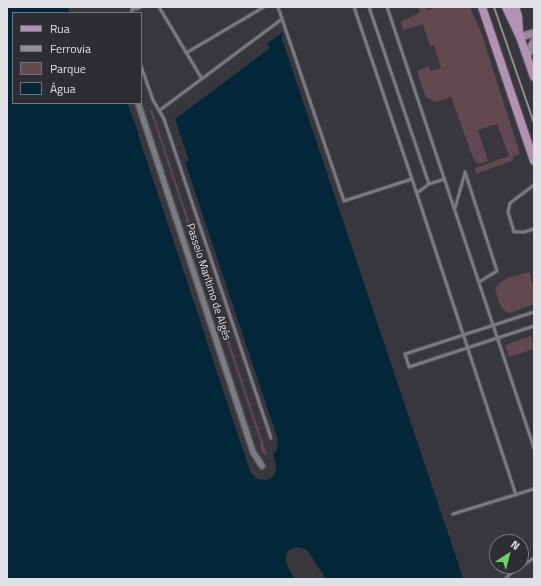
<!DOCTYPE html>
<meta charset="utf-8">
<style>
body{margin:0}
#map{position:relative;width:541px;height:586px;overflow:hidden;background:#38373e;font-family:"Titillium Web",sans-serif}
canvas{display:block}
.frame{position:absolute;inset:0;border:8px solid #e1e0e5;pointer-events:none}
.legend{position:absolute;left:12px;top:12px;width:130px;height:92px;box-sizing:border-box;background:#2e2d33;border:1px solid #76757a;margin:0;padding:5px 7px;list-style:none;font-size:12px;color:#e1e0e5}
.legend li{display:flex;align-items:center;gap:8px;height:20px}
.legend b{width:20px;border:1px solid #76757a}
.north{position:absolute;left:489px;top:534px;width:40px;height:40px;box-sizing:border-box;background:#2e2d33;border:1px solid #76757a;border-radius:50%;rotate:36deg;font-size:11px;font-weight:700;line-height:16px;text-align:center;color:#e1e0e5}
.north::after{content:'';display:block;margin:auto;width:14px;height:18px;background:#6ad364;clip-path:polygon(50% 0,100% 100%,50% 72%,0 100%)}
</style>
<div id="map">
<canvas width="541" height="586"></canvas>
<div class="frame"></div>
<ul class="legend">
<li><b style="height:5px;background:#b492b5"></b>Rua</li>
<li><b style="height:5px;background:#908f95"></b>Ferrovia</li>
<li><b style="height:11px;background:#624850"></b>Parque</li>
<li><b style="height:11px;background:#032638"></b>Água</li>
</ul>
<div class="north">N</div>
</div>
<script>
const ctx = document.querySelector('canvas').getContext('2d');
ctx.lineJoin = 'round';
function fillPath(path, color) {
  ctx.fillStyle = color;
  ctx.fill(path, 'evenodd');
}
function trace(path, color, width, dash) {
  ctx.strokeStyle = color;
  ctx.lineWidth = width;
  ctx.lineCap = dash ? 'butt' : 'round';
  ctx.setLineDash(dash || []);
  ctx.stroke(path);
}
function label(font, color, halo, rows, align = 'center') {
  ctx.font = font + ' "Titillium Web",sans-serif';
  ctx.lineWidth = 3.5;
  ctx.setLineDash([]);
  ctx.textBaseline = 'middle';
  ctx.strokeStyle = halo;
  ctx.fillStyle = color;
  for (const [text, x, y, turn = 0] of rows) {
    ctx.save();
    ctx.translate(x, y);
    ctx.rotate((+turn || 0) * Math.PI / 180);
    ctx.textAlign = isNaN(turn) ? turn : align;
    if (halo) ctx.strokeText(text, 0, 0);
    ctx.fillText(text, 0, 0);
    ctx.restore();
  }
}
fillPath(new Path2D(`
 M418,7H426L428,10L436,7H470L481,32L520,154L513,156L514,160L476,174L475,168L509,156L497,124L478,130L488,161L478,164L473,158L451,97L436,102L427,98L425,95L417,71L429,66L431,71L441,68L434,45L430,46L423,24L403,30L401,22L420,12Z
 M150,110H152L267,455C261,454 260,449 261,444Z
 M529,272L534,287V304L509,313C499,309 498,298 495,289C501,277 517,276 529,272Z
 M531,336L534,349L509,357L505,345Z`), '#624850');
fillPath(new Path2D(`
 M7,7H68L69,13H13V103H127L139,134L138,135L204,332H205V336L250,471C256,483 275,484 276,468C276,464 274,459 273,455L277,449L278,440L170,117L283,32L282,39L463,578L459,579H326L308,551C299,544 284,547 286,561C287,567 292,574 295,579H7Z`), '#032638');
fillPath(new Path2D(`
 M267,44L270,48L175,119L189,161L185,162L170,117Z`), '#38373e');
const lane = new Path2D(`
 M159,7L202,79
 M278,7L344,201L412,179
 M354,7L412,179L516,495
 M369,7L429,184
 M387,7L534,448
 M132,9H136L141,7
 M131,13L133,7
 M186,53L264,7
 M141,66L153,100L164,119L271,438
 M160,110L282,19
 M465,172L497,271L479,282
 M534,185L510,203L508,212L514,232H524L534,229
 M417,193L429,184L445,179
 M455,208L465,173
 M534,312L405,354L409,367L534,326
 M453,514L534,489
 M505,579L509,575L534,558`);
const street = new Path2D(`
 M138,103L253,452L262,466`);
const secondary = new Path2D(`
 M520,37L534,33
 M527,55L534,42`);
const primary = new Path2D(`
 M482,7L534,161
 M506,7L520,37L534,77
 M515,7L518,16L519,32`);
trace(lane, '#56545b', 4.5);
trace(street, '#56545b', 8);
trace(secondary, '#56545b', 10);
trace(primary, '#56545b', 10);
trace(lane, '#7c7a82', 2.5);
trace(street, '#7c7a82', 5.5);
trace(secondary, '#98869c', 8);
trace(primary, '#b492b5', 8);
trace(new Path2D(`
 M494,7L534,123`), '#908f95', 2);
label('11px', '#e1e0e5', '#2e2d33', [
 ["Passeio Marítimo de Algés",208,282,72]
]);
</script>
